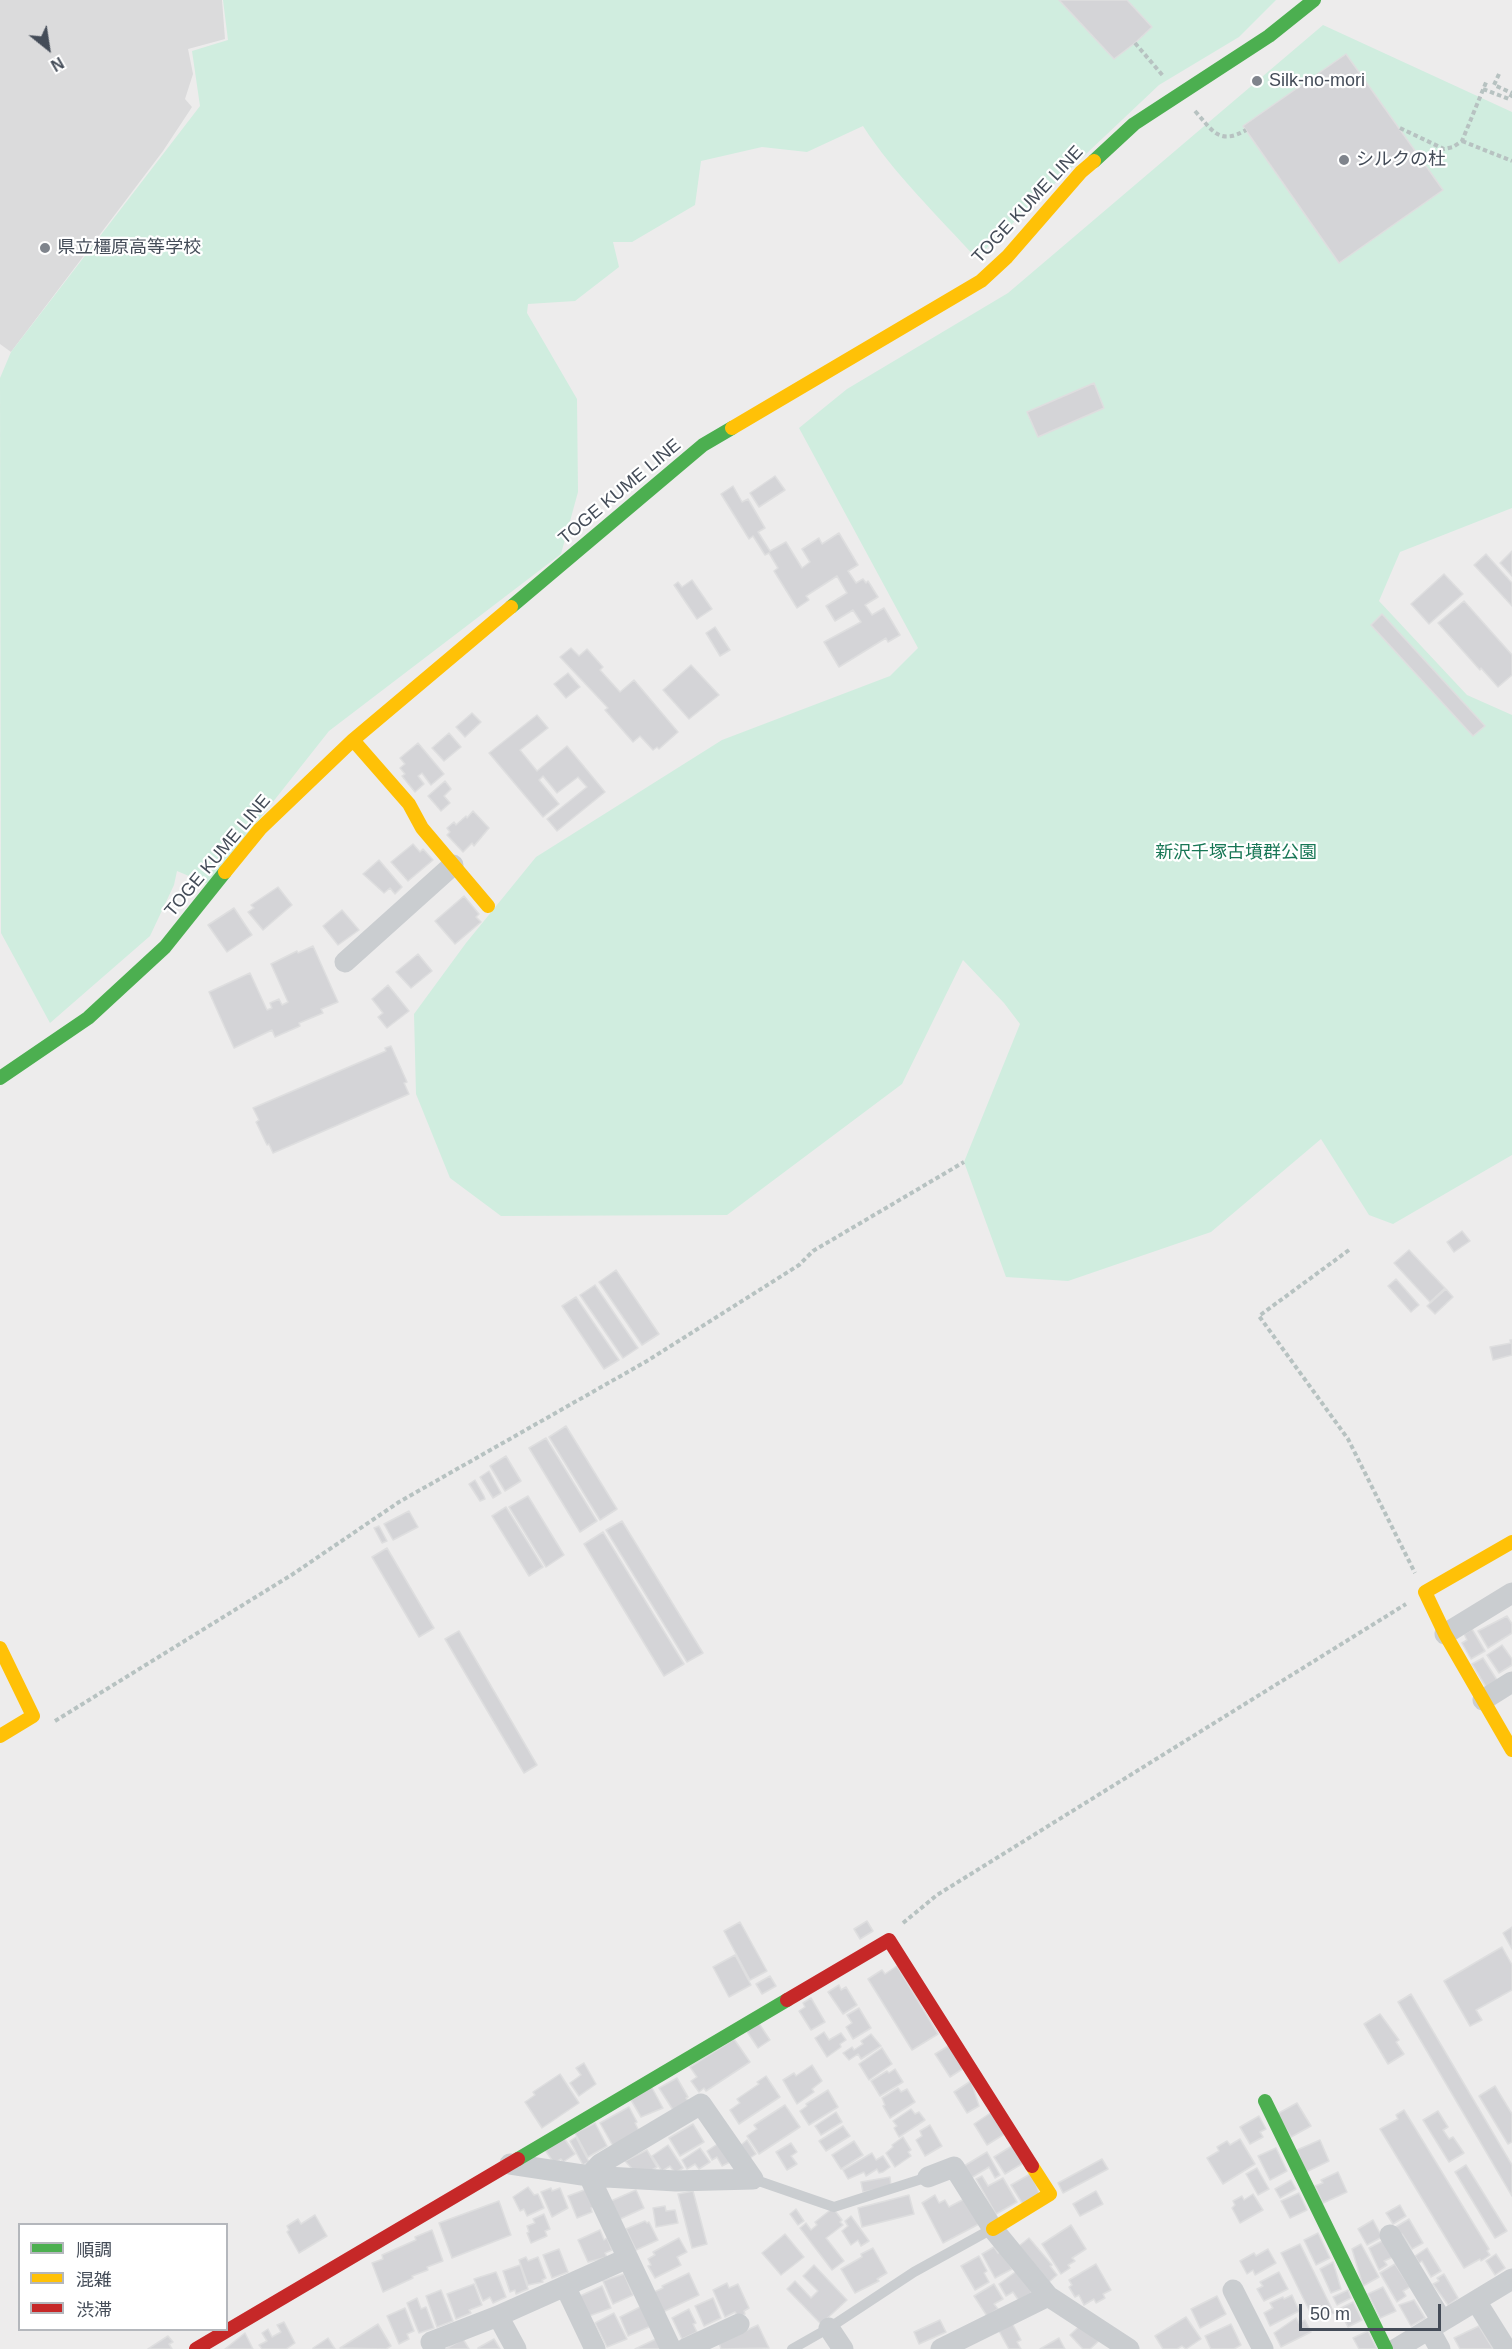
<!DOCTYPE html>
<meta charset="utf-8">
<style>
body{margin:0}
#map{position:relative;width:1512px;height:2349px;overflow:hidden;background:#edecec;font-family:Arial,"Noto Sans JP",sans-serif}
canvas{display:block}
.legend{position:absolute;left:18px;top:2223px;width:210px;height:108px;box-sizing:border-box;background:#fff;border:2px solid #b4b7bc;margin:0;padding:8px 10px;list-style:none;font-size:18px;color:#444c58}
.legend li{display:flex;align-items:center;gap:12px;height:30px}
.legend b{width:30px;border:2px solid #b4b7bc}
.north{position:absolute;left:18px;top:18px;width:60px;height:60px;-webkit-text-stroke:4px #fff;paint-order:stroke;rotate:150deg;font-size:16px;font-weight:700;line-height:24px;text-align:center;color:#444c58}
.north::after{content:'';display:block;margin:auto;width:21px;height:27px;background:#444c58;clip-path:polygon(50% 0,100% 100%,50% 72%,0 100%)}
.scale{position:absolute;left:1299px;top:2304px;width:142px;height:27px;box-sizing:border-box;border:3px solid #444c58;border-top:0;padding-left:8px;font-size:18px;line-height:21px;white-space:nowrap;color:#444c58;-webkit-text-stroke:4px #fff;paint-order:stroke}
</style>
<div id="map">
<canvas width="1512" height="2349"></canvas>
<ul class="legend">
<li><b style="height:8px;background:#4caf50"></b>順調</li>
<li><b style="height:8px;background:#ffc107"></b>混雑</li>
<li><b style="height:8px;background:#c62828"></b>渋滞</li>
</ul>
<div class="north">N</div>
<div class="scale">50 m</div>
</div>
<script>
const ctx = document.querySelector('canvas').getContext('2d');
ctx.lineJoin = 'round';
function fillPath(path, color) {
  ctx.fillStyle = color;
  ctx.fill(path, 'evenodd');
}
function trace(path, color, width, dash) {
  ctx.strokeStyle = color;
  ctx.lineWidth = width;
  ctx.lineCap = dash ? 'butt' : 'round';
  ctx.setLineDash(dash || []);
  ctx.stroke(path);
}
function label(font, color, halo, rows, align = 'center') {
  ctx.font = font + ' Arial,"Noto Sans JP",sans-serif';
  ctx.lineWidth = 4.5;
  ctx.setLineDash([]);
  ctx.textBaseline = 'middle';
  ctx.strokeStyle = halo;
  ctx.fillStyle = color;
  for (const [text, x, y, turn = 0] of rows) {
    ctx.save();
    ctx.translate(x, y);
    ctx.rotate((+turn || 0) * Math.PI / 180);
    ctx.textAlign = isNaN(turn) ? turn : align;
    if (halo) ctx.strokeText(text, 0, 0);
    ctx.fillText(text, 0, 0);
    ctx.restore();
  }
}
fillPath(new Path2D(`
 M0,0H222L225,39L188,49L193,74L185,99L192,107L163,151L11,352L0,344Z`), '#dbdbdc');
fillPath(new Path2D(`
 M223,0H1276L1239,37L1159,85L976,258C938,216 894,174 863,126L807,152L762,147L701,161L695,205L632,242H613L619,267L575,301L528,304L527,313L577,399L578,492L561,554L329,731L208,884L177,871L174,885L150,936L50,1023L1,933L0,378L11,352L200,106L192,51L228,40Z
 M1323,25L1512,112V508L1400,552L1379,601L1467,695L1512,715V1155L1393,1224L1369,1215L1321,1139L1211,1232L1068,1281L1006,1277L964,1162L1020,1024L1004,1003L963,960L902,1084L727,1215L501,1216L450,1178L416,1094L414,1014L466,943L536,857L722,740L890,676L918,648L799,428L847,389L1008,293Z`), '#d0eddf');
const building = new Path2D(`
 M1059,0H1127L1152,27L1135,43L1114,59Z
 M1346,54L1443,190L1339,263L1243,126Z
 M1094,383L1104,408L1038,437L1027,412Z
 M775,476L785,490L759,507L750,493Z
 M733,486L742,502L748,499L765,528L758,532L770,551L786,542L802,568L810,562L802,549L819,538L822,544L839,533L858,565L848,571L856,583L863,579L866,583L868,581L878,597L865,605L872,615L884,608L900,635L888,642L886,638L839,667L824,642L861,622L853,610L835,621L826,606L847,593L837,576L806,596L809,600L797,608L774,571L778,568L769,553L765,555L753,536L749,539L721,494Z
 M1512,551V576L1500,563Z
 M1486,554L1512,583V606L1474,565Z
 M1444,574L1463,594L1429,624L1411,604Z
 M692,580L712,609L697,619L674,585L678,582L682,587Z
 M1464,601L1512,655V675L1498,687L1481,668L1480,670L1438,623Z
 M1382,614L1485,726L1473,736L1371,625Z
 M715,627L730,650L720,656L706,633Z
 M571,648L579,656L587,649L603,667L600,670L620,692L634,680L678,732L659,749L657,747L653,750L640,736L633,742L605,710L608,708L560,657Z
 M691,665L719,695L689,719L663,690Z
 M568,673L580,687L566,698L554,684Z
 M472,713L481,722L465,737L456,727Z
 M537,715L548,728L520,750L537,771L567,746L605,792L557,831L547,819L587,787L578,777L557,793L543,776L539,780L559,804L543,817L489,753Z
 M449,733L461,747L444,761L432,748Z
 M418,743L444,774L431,785L422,773L418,776L424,784L415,792L402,776L405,774L400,768L405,764L400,758Z
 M445,781L451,789L444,796L450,803L441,811L428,796Z
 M473,811L489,828L474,846L472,843L463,852L447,835L450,832L447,828L454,822L456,825L466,816L467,818Z
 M413,844L420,852L423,849L433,860L408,881L391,862Z
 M379,860L402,887L395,894L390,888L384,893L363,874Z
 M278,887L292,905L263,930L248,912L254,908L251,905Z
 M464,896L479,914L476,917L481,922L455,944L435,921Z
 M234,908L252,935L227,952L208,925Z
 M342,910L359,930L338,945L323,926Z
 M313,946L338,1002L321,1009L323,1013L299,1023L300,1026L275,1037L272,1030L234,1048L209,992L250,973L267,1010L272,1008L270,1003L279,999L282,1005L288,1002L271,964L297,951L298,953Z
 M418,954L432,971L411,988L396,972Z
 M388,985L409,1011L387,1028L378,1017L383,1013L372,999Z
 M391,1046L407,1082L404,1083L409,1094L273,1153L269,1144L267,1145L256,1122L259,1120L253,1108L386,1051L385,1048Z
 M1462,1231L1470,1241L1454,1252L1447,1242Z
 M1409,1250L1445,1288L1430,1302L1394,1263Z
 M616,1270L659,1334L642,1345L599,1282Z
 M1396,1279L1419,1305L1411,1312L1388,1286Z
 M595,1285L638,1348L623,1358L580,1295Z
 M1446,1289L1453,1297L1435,1314L1427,1306Z
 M576,1297L619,1360L604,1369L562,1306Z
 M1510,1340H1512V1355L1493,1360L1490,1347L1511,1343Z
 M566,1426L617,1509L600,1520L549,1437Z
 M546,1438L597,1521L580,1532L529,1448Z
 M506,1456L521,1481L505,1491L490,1466Z
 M489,1471L501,1493L493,1498L480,1477Z
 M475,1480L484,1496L485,1499L480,1501L469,1484Z
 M528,1496L564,1555L546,1567L509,1507Z
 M506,1507L543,1567L529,1576L492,1516Z
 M409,1511L418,1527L393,1540L384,1524Z
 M622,1521L703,1653L687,1662L606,1530Z
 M379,1526L387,1541L382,1543L374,1528Z
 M603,1532L684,1664L664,1676L584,1544Z
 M387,1548L434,1628L419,1637L372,1557Z
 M1507,1616L1512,1624V1633L1488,1648L1478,1631Z
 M1472,1629L1485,1651L1471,1659L1462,1643L1467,1640L1464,1634Z
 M459,1631L537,1765L524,1773L445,1639Z
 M1502,1645L1512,1659V1665L1499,1673L1487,1655Z
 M1483,1658L1497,1680L1486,1687L1472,1664Z
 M867,1921L873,1931L860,1939L854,1929Z
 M740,1922L767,1971L750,1980L724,1931Z
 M1512,1927V1949L1503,1933Z
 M1502,1947L1512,1965V1990L1476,2010L1482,2020L1470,2026L1444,1981Z
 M735,1955L751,1985L729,1997L713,1967Z
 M897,1966L938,2034L912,2050L868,1979L882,1970L885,1974Z
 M770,1976L776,1986L762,1994L756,1984Z
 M839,1985L841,1990L846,1987L857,2005L843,2014L828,1992Z
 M1411,1994L1512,2165V2196L1398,2002Z
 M811,1998L825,2022L811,2030L799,2011L805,2007L803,2003Z
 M859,2008L871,2028L853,2039L846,2027L852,2023L847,2015Z
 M1380,2014L1399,2040L1396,2042L1404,2054L1388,2064L1364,2024Z
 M758,2022L770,2040L758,2048L746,2030Z
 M824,2032L829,2040L841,2033L846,2040L840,2044L841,2047L827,2057L815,2038Z
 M871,2034L881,2046L861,2059L858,2054L849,2060L843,2053L852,2047L854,2050L863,2044L861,2041Z
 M734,2039L750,2062L706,2091L704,2088L699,2092L691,2081L697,2077L690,2067Z
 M950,2045L964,2068L950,2077L935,2054Z
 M882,2048L892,2064L869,2080L859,2064Z
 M584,2063L596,2084L579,2096L570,2083L581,2075L576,2068Z
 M812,2065L822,2081L812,2089L814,2092L797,2104L783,2080L794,2073L796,2076Z
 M895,2069L903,2082L880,2096L871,2081L887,2071L889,2073Z
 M560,2074L579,2103L542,2128L525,2102L535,2095L533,2092Z
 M766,2076L780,2097L739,2124L730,2110L740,2103L737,2099L759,2084L757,2082Z
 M677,2078L688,2097L686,2098L688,2101L673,2110L659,2088Z
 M971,2081L979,2106L967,2113L954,2092Z
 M651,2086L663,2108L641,2117L631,2100Z
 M1495,2086L1512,2114V2142L1508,2144L1479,2096Z
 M898,2088L901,2092L907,2089L915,2102L890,2118L883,2106L885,2105L882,2098Z
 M828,2090L838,2107L809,2125L800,2111L807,2106L806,2104Z
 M1297,2103L1311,2126L1291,2137L1277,2114Z
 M785,2105L800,2127L759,2154L747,2136L757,2129L754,2125Z
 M629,2107L637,2122L635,2123L639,2131L613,2146L600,2123Z
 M911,2109L915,2114L919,2112L925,2120L899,2137L894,2128L897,2126L893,2121Z
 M1404,2110L1489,2249L1487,2251L1490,2255L1481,2261L1480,2259L1464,2268L1380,2129L1398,2119L1396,2115Z
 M1438,2111L1448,2127L1443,2130L1449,2139L1453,2137L1464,2153L1449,2162L1423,2120Z
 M836,2112L842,2122L821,2135L815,2126Z
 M992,2112L1006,2133L987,2145L974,2124Z
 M1259,2116L1266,2129L1260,2132L1263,2137L1250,2144L1240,2127Z
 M595,2123L607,2146L588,2157L575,2133Z
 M693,2124L704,2142L680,2156L669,2138Z
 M930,2125L942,2146L925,2156L916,2140L922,2136L920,2131Z
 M843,2126L850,2136L826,2151L819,2141Z
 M576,2137L589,2162L583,2165L570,2141Z
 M903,2137L911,2150L908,2152L911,2156L895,2167L886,2153L893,2147L892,2145Z
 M564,2138L575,2154L563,2162L561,2159L554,2163L545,2150Z
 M1240,2139L1255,2164L1223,2184L1207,2158L1219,2151L1217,2147L1227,2141L1230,2145Z
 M747,2140L756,2154L750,2158L741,2145Z
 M1320,2140L1329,2161L1306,2172L1297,2150Z
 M854,2141L863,2155L841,2169L832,2155Z
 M719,2143L730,2162L722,2166L717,2157L712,2160L707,2151Z
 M791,2143L797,2152L791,2156L797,2164L787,2170L776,2152Z
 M1015,2144L1025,2162L1005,2174L994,2157Z
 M668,2145L683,2168L675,2173L670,2166L662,2171L652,2156Z
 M700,2148L710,2162L699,2169L695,2164L687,2169L682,2160Z
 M1276,2148L1287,2171L1270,2180L1258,2156Z
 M647,2150L657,2167L647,2173L635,2172L625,2161Z
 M987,2152L1000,2175L995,2178L989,2167L971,2178L964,2166Z
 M872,2153L876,2160L883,2156L890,2167L883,2172L879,2173L877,2169L866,2176L864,2172L848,2179L843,2170Z
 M1102,2159L1108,2169L1063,2193L1058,2183Z
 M1466,2165L1507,2231L1495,2238L1455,2172Z
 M1257,2168L1269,2189L1258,2195L1246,2174Z
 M1338,2172L1347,2192L1323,2203L1315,2186L1323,2183L1321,2180Z
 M1032,2173L1040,2196L1024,2206L1011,2185Z
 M982,2176L988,2186L1003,2178L1017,2202L996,2214L976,2179Z
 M890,2177L891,2187L863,2192L861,2182Z
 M1291,2180L1296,2189L1280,2198L1275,2189Z
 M528,2187L534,2195L538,2194L544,2208L527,2216L524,2209L520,2211L513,2197Z
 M551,2188L552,2191L560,2188L568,2208L552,2217L541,2192Z
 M587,2189L594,2207L591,2208L592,2212L577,2218L568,2196Z
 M636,2190L644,2208L620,2219L611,2201Z
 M693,2191L707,2244L692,2248L678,2194Z
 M1096,2191L1103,2204L1080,2216L1073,2204Z
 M1299,2193L1307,2210L1290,2218L1281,2201Z
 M1253,2194L1263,2210L1240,2223L1232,2208L1235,2205L1233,2201L1242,2196L1244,2200Z
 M909,2195L914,2214L862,2227L858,2208Z
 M935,2195L939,2203L945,2200L949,2207L966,2198L979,2224L943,2243L922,2203Z
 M499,2201L511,2235L452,2258L439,2223Z
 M1400,2205L1406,2216L1393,2224L1386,2213Z
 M665,2206L666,2211L675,2210L678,2223L656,2227L653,2208Z
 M833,2208L842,2220L840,2222L843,2225L826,2238L844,2261L832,2270L800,2228L806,2223L811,2230L817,2225L815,2222Z
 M796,2209L804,2221L798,2225L790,2214Z
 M544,2214L550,2229L545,2231L547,2236L531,2243L527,2233L529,2232L527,2226L535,2223L533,2219Z
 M315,2215L327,2236L299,2253L287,2232L289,2230L287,2226L298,2219L301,2224Z
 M851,2216L869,2241L861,2246L858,2240L851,2245L842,2231L848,2226L845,2221Z
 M1409,2219L1423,2243L1412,2249L1402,2234L1399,2236L1394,2228Z
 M1373,2220L1382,2237L1367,2245L1358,2229Z
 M645,2221L647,2223L649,2222L658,2240L636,2250L626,2229Z
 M1071,2225L1086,2249L1072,2258L1075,2261L1068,2265L1070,2268L1061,2274L1042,2244Z
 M432,2230L443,2261L427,2267L428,2270L412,2276L413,2278L383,2292L372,2263L383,2259L382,2255L416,2240L415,2237Z
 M600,2230L604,2240L607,2238L612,2250L605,2253L607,2257L588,2262L578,2240Z
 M1318,2233L1330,2258L1316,2265L1304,2240Z
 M785,2234L804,2257L781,2275L762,2253Z
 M679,2238L687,2252L677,2257L681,2265L655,2278L648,2266L651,2265L648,2259L655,2255L653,2252Z
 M1029,2238L1052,2265L1050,2266L1057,2275L1049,2282L1019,2246Z
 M1384,2240L1393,2257L1384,2261L1387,2265L1379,2270L1369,2248Z
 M1300,2244L1334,2313L1326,2316L1323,2310L1312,2316L1281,2253Z
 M1361,2244L1379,2277L1363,2286L1352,2249Z
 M994,2247L998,2253L1002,2251L1012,2269L995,2278L982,2254Z
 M873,2248L887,2273L877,2279L879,2281L855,2293L841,2269L862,2257L861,2254Z
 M1427,2248L1441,2271L1431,2277L1422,2261L1419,2263L1415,2256Z
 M559,2249L568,2272L552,2278L543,2255Z
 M1268,2249L1276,2263L1255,2275L1253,2270L1247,2274L1240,2261L1254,2253L1256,2256Z
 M1496,2254L1505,2268L1495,2275L1486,2261Z
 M979,2256L987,2271L984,2273L989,2282L975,2290L961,2266Z
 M526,2257L528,2261L538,2257L546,2278L542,2280L543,2282L528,2285L519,2260Z
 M1333,2262L1341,2289L1331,2293L1320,2269Z
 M1096,2264L1111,2290L1103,2294L1105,2298L1096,2303L1094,2299L1084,2305L1079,2295L1075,2297L1069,2287L1072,2285L1069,2280Z
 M1395,2264L1410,2287L1403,2291L1406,2296L1397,2302L1380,2273Z
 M520,2265L528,2289L516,2294L515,2290L510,2292L503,2271Z
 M814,2265L847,2300L821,2324L787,2289L795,2281L811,2298L818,2291L803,2276Z
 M1018,2270L1034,2290L1031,2292L1034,2296L1021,2304L1013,2292L1006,2296L999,2284Z
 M496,2272L506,2297L493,2303L490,2297L483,2301L474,2279Z
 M1279,2272L1288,2289L1264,2301L1257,2289L1263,2286L1260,2282Z
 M689,2273L699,2295L663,2312L654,2292L663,2288L662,2286Z
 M624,2274L633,2295L613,2304L603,2281Z
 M1444,2274L1458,2298L1448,2305L1433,2284L1439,2281L1437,2278Z
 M727,2283L729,2288L738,2284L749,2308L744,2311L745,2314L738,2317L735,2312L725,2317L713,2290Z
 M474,2284L482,2305L469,2310L471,2313L456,2319L447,2294Z
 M994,2284L1003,2299L994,2304L998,2309L987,2316L974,2296Z
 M602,2286L611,2308L589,2316L580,2296Z
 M1383,2287L1396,2311L1380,2318L1368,2294Z
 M441,2290L453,2321L437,2327L426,2296Z
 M1348,2290L1351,2298L1337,2305L1333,2297Z
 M1292,2295L1299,2311L1270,2326L1264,2313L1273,2308L1270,2303L1283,2297L1284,2299Z
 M1217,2296L1226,2314L1200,2328L1191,2309Z
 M417,2298L421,2309L426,2307L434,2328L419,2333L407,2303Z
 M713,2298L721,2318L704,2326L695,2306Z
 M1414,2300L1425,2318L1411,2326L1399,2305Z
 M1353,2302L1362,2320L1348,2327L1339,2309Z
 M642,2306L651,2326L628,2336L620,2317Z
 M405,2308L414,2331L407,2334L409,2339L399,2344L387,2316Z
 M689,2309L696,2323L693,2324L697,2332L682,2339L672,2318Z
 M614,2313L627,2339L607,2347L595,2323Z
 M1186,2317L1201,2339L1186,2349L1182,2346L1177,2349H1163L1155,2336Z
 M1296,2318L1299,2323L1305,2320L1311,2332L1281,2347L1274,2333Z
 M940,2320L946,2332L919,2344L914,2332Z
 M284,2322L295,2343L286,2349H262L259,2345L267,2341L262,2333L268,2329L272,2337L281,2332L277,2325Z
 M1084,2322L1102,2338L1090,2349H1083L1070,2335Z
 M1012,2323L1021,2340L1017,2342L1021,2349H1009L999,2331Z
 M378,2324L391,2346L386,2349L340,2348Z
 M1231,2324L1241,2345L1234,2349H1211L1205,2336Z
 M758,2325L769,2348L721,2349L719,2343Z
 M1479,2326L1493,2349H1460L1454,2338Z
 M1368,2331L1377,2349H1359L1353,2338Z
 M245,2333L253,2349H225Z
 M168,2336L173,2342L169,2344L172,2349H148Z
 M328,2338L335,2349H313V2348Z
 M1059,2338L1065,2349H1040Z
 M463,2339L469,2349H446Z
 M494,2339L500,2349H478V2348Z
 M656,2339L661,2349H635Z`);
fillPath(building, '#d4d4d7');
trace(building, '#dededf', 1.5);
trace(new Path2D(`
 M1135,43L1164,77
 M1499,74L1494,85L1512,93
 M1483,89L1509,99L1512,94
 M1195,111C1212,130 1219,146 1246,130
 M1400,128L1444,149L1453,147L1462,141L1487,80
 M1462,141L1512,161
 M1349,1250L1259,1316L1348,1439L1415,1573
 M55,1721L293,1574L399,1502L647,1361L799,1265L813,1251L964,1162
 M903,1923L937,1895L1406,1604`), '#b7c2c1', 4, [4.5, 3]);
trace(new Path2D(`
 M753,2179L834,2207L928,2177
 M792,2349L829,2328L914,2272L990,2230`), '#cacdd0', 10);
trace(new Path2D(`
 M345,962L453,865
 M1445,1634L1512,1593
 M1483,1700L1512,1682
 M510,2164L589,2176L676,2181L753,2179L701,2104L600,2164L589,2176L671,2349
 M928,2177L954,2167L993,2229L1048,2296L1129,2349
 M1390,2235L1442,2321
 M565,2286L595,2349
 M1233,2290L1263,2349
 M1476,2301L1506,2349
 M498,2316L516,2349
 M829,2328L843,2349
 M1429,2329L1440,2349
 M435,2349L431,2342L498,2316L628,2258
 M685,2349L739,2324
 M941,2349L1048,2296
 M1396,2349L1512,2279`), '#cacdd0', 21);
trace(new Path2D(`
 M1094,161L1134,124L1269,36L1314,0
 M511,607L703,445L732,428
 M0,1078L88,1018L165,947L225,872
 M1265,2101L1386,2349
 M518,2159L787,2000`), '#4caf50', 14);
trace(new Path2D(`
 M732,428L981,281L1007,257L1081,172L1094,161
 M353,740L409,804L422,828L488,906
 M225,872L260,829L353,740L511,607
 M1512,1542L1425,1592L1445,1634L1512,1750
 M0,1648L33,1716L0,1736
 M993,2229L1050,2194L1032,2166`), '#ffc107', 14);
trace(new Path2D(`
 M787,2000L889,1940L1032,2166
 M196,2349L518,2159`), '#c62828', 14);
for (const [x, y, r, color] of [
 [1257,81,6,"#7f848c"],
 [1344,160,6,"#7f848c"],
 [45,248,6,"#7f848c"]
]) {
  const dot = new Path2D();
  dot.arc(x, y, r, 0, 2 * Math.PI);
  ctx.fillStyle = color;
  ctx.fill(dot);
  trace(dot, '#fff', 2);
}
label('18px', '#444c58', '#fff', [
 ["Silk-no-mori",1269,81],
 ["シルクの杜",1356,160],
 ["県立橿原高等学校",57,248]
], 'left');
label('18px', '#444c58', '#fff', [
 ["TOGE KUME LINE",1028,205,-47],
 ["TOGE KUME LINE",620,492,-40],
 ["TOGE KUME LINE",218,856,-50]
]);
label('18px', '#187756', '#fff', [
 ["新沢千塚古墳群公園",1236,853]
]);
</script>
